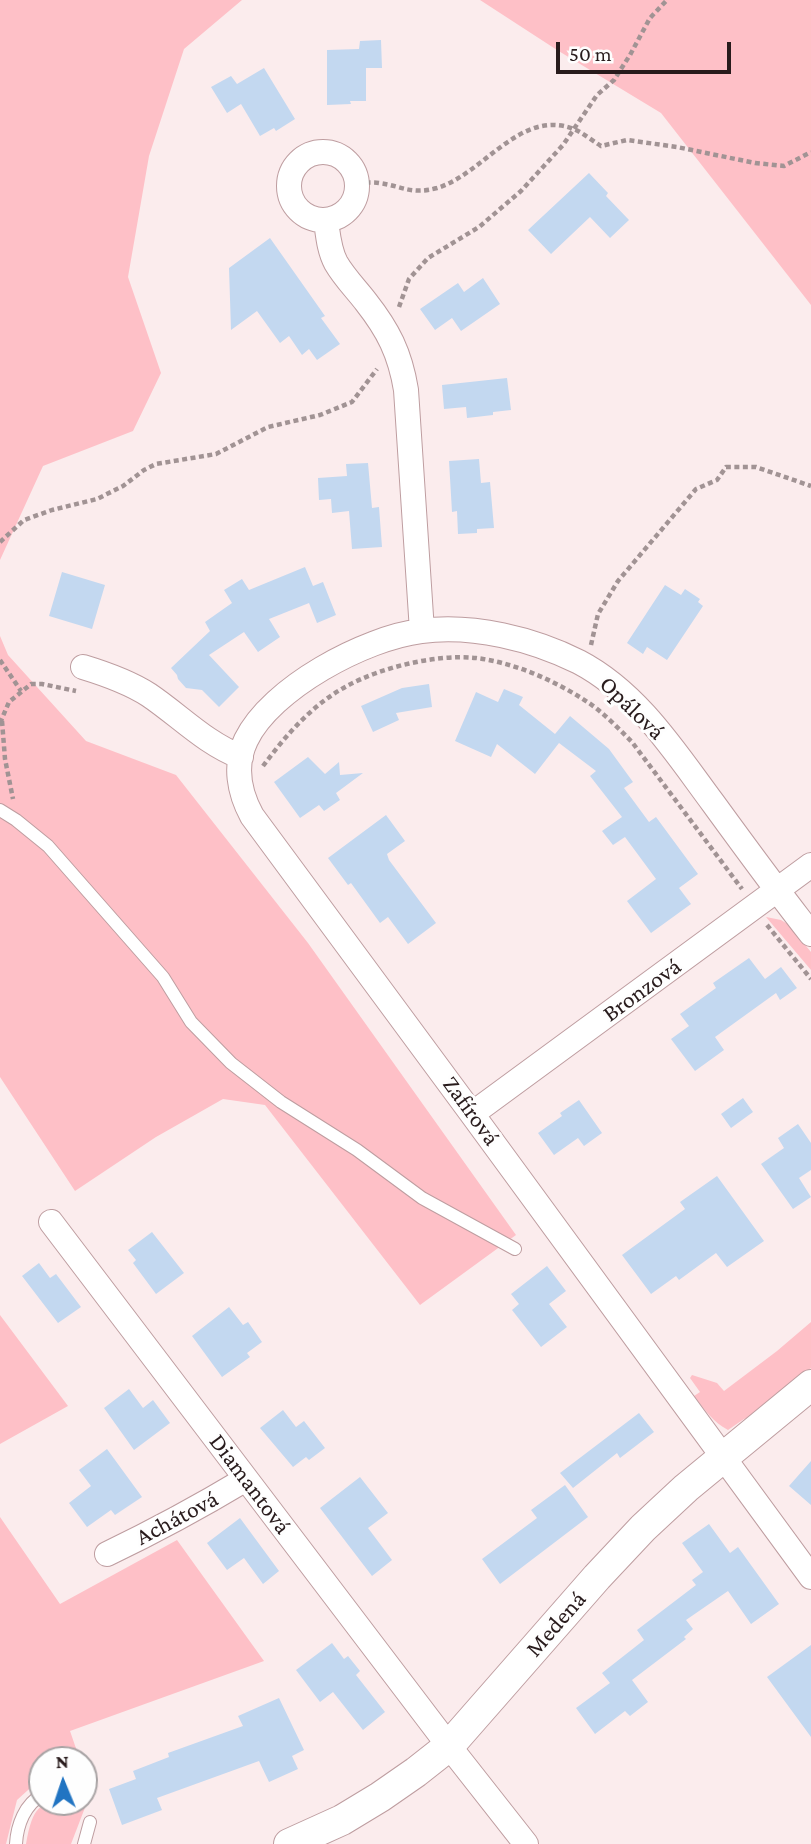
<!DOCTYPE html>
<meta charset="utf-8">
<style>
body{margin:0}
#map{position:relative;width:811px;height:1844px;overflow:hidden;background:#fbeced;font-family:"Crimson Pro",serif}
canvas{display:block}
.north{position:absolute;left:28px;top:1746px;width:70px;height:70px;box-sizing:border-box;background:#fefefe;border:2px solid #a8a3a4;border-radius:50%;rotate:358deg;font-size:19px;font-weight:700;line-height:28px;text-align:center;color:#281b1c}
.north::after{content:'';display:block;margin:auto;width:24px;height:32px;background:#2174c2;clip-path:polygon(50% 0,100% 100%,50% 72%,0 100%)}
.scale{position:absolute;left:556px;top:42px;width:175px;height:32px;box-sizing:border-box;border:4px solid #281b1c;border-top:0;padding-left:9px;font-size:21px;line-height:24px;white-space:nowrap;color:#281b1c;-webkit-text-stroke:5px #fefefe;paint-order:stroke}
</style>
<div id="map">
<canvas width="811" height="1844"></canvas>
<div class="north">N</div>
<div class="scale">50 m</div>
</div>
<script>
const ctx = document.querySelector('canvas').getContext('2d');
ctx.lineJoin = 'round';
function fillPath(path, color) {
  ctx.fillStyle = color;
  ctx.fill(path, 'evenodd');
}
function trace(path, color, width, dash) {
  ctx.strokeStyle = color;
  ctx.lineWidth = width;
  ctx.lineCap = dash ? 'butt' : 'round';
  ctx.setLineDash(dash || []);
  ctx.stroke(path);
}
function label(font, color, halo, rows, align = 'center') {
  ctx.font = font + ' "Crimson Pro",serif';
  ctx.lineWidth = 6;
  ctx.setLineDash([]);
  ctx.textBaseline = 'middle';
  ctx.strokeStyle = halo;
  ctx.fillStyle = color;
  for (const [text, x, y, turn = 0] of rows) {
    ctx.save();
    ctx.translate(x, y);
    ctx.rotate((+turn || 0) * Math.PI / 180);
    ctx.textAlign = isNaN(turn) ? turn : align;
    if (halo) ctx.strokeText(text, 0, 0);
    ctx.fillText(text, 0, 0);
    ctx.restore();
  }
}
fillPath(new Path2D(`
 M0,0H242L184,49L149,156L128,277L161,373L133,431L43,466L0,560Z
 M480,0H811V305L661,113L557,50Z
 M0,636L8,655L86,741L176,775L308,943L516,1235L420,1305L265,1105L223,1099L156,1137L75,1191L0,1077Z
 M766,917L781,920L789,925L811,952V970Z
 M0,1315L68,1406L0,1444Z
 M811,1322V1368L756,1415L744,1419L728,1430C713,1422 704,1409 694,1396L700,1392L690,1378L692,1375L717,1383L724,1391L777,1351Z
 M0,1517L60,1604L177,1540L264,1661L70,1731L80,1760H42V1779L38,1781L17,1800L6,1844H0Z
 M88,1784L91,1792L71,1844H26C34,1798 43,1802 84,1802V1785Z`), '#fec0c7');
fillPath(new Path2D(`
 M381,40L382,68H366V101H350L351,104L327,105V50L359,49L360,41Z
 M264,68L295,119L276,131L274,128L260,136L241,104L227,113L211,87L231,76L237,84Z
 M589,173L608,193L606,196L629,220L610,238L590,217L551,254L528,230Z
 M270,238L325,316L321,318L340,344L317,360L309,349L302,355L289,336L280,343L257,311L231,330L229,268Z
 M483,278L500,304L461,331L452,318L435,330L420,309L458,283L464,292Z
 M507,378L511,410L493,412V415L467,418L466,407L444,409L442,385Z
 M479,459L481,483L490,482L494,528L477,529V533L458,534L457,511L452,512L449,461Z
 M368,463L372,508L379,507L382,547L352,549L349,511L332,513L331,499L319,500L318,478L347,476L346,464Z
 M305,567L313,586L323,582L336,615L317,623L309,603L269,619L280,637L258,652L244,632L209,655L239,687L219,707L202,690L186,688L178,679L177,675L171,668L210,631L205,622L232,603L224,590L242,579L249,590Z
 M62,572L105,585L92,629L49,616Z
 M665,585L681,595L685,589L700,599L698,602L703,606L667,660L647,647L643,654L627,643Z
 M429,684L432,707L396,713L399,720L373,732L361,706L402,688Z
 M504,689L523,697L519,705L555,734L570,716L609,749L633,782L624,788L649,822L656,817L698,874L679,888L691,904L651,933L627,901L656,879L625,837L613,845L602,831L622,817L590,776L596,771L559,743L535,774L497,744L491,757L455,741L476,692L498,702Z
 M308,757L325,774L339,762L340,775L363,773L336,793L340,800L324,811L319,805L300,818L274,782Z
 M386,815L405,841L387,854L389,860L436,923L408,944L388,917L380,923L351,883L348,885L328,858Z
 M749,958L765,979L781,967L797,988L780,1000L776,993L715,1037L724,1050L695,1071L671,1039L689,1026L680,1014L716,988L713,983Z
 M743,1098L753,1112L731,1128L721,1114Z
 M579,1100L602,1133L584,1146L578,1138L554,1155L538,1133L562,1116L560,1113Z
 M798,1124L811,1143V1170L799,1178L811,1197L793,1209L761,1164L784,1148L778,1138Z
 M717,1176L764,1241L727,1267L716,1253L679,1280L676,1276L651,1294L622,1255L685,1209L680,1202Z
 M152,1232L184,1273L156,1294L133,1263L136,1260L128,1250Z
 M39,1263L50,1278L56,1274L81,1307L58,1323L22,1276Z
 M547,1266L566,1291L549,1304L567,1327L541,1347L512,1310L519,1304L511,1294Z
 M229,1307L243,1325L248,1322L262,1342L247,1353L250,1357L222,1377L192,1336Z
 M129,1389L143,1408L153,1400L170,1423L134,1450L104,1408Z
 M283,1410L296,1427L304,1421L325,1448L309,1460L306,1457L293,1467L260,1428Z
 M639,1413L654,1432L620,1458L617,1453L573,1488L560,1473Z
 M107,1449L142,1497L115,1515L111,1510L87,1527L69,1503L91,1486L79,1470Z
 M811,1461V1505L789,1486Z
 M360,1477L388,1513L368,1528L392,1560L372,1576L320,1508Z
 M565,1485L588,1517L500,1584L482,1559L537,1518L531,1510Z
 M240,1518L279,1571L263,1584L244,1558L227,1570L207,1543Z
 M709,1524L730,1553L738,1547L779,1604L751,1624L728,1591L686,1620L693,1629L684,1637L686,1639L632,1680L648,1702L630,1716L625,1711L595,1734L576,1708L610,1683L602,1673L644,1640L637,1630L696,1585L692,1580L703,1572L682,1543Z
 M332,1643L344,1659L348,1656L360,1671L356,1675L385,1712L363,1730L333,1692L320,1702L296,1670Z
 M811,1645V1737L767,1677Z
 M279,1698L304,1750L292,1756L298,1769L269,1782L259,1761L157,1798L162,1810L122,1825L109,1789L136,1779L133,1771L169,1757L168,1753L243,1726L238,1716Z`), '#c3d8f0');
const service = new Path2D(`
 M0,810L16,820L48,846L163,977L191,1022L231,1063L281,1102L357,1150L422,1198L515,1249
 M16,1844C17,1825 25,1804 42,1795
 M84,1844L90,1822`);
const minor = new Path2D(`
 M289 186a34 34 0 1 1 68 0a34 34 0 1 1-68 0Z
 M326,221C328,235 329,250 336,263C344,277 356,289 366,302C388,330 400,353 406,390L422,631
 M83,667C106,674 129,682 149,695C180,716 205,743 241,757
 M811,934C777,891 745,847 713,803C675,752 638,693 579,662C533,639 473,624 421,631C365,638 271,688 246,740C234,765 239,792 252,816L472,1114L811,1577
 M472,1114L811,865
 M51,1222L449,1746L526,1844
 M107,1554C155,1531 201,1506 246,1479`);
const tertiary = new Path2D(`
 M289,1844L342,1820L380,1797L416,1772L449,1746L597,1577L643,1528L686,1488L811,1385`);
trace(service, '#be9da0', 14);
trace(minor, '#be9da0', 26);
trace(tertiary, '#be9da0', 32);
trace(new Path2D(`
 M357,183C364,183 372,182 379,183C402,186 411,195 437,188C484,174 520,108 574,129C583,133 593,141 601,146L627,140L677,147L755,163L784,166L811,152
 M399,307L409,279L428,258L479,227L521,191L563,145L597,95L614,80L630,55L650,18L667,0
 M0,542L24,520L52,510L97,499L123,486L144,470L156,464L216,454L268,427L320,415L352,402L377,369
 M591,645L598,614L618,581L696,489L717,480L726,467H756L811,486
 M0,660L21,691
 M2,721L5,759L13,799
 M0,723L9,702L31,684H42L76,691
 M263,766C286,735 313,704 347,686C382,667 436,654 476,658C516,663 556,681 589,703C605,714 619,729 632,742L742,889
 M767,925L811,979`), '#a19394', 4.5, [5, 3.5]);
trace(service, '#fff', 12);
trace(minor, '#fff', 24);
trace(tertiary, '#fff', 30);
label('24px', '#281b1c', '#fefefe', [
 ["Opálová",632,708,44],
 ["Bronzová",642,990,-36],
 ["Zafírová",471,1111,54],
 ["Diamantová",250,1484,53],
 ["Achátová",177,1518,-28],
 ["Medená",556,1624,-49]
]);
</script>
